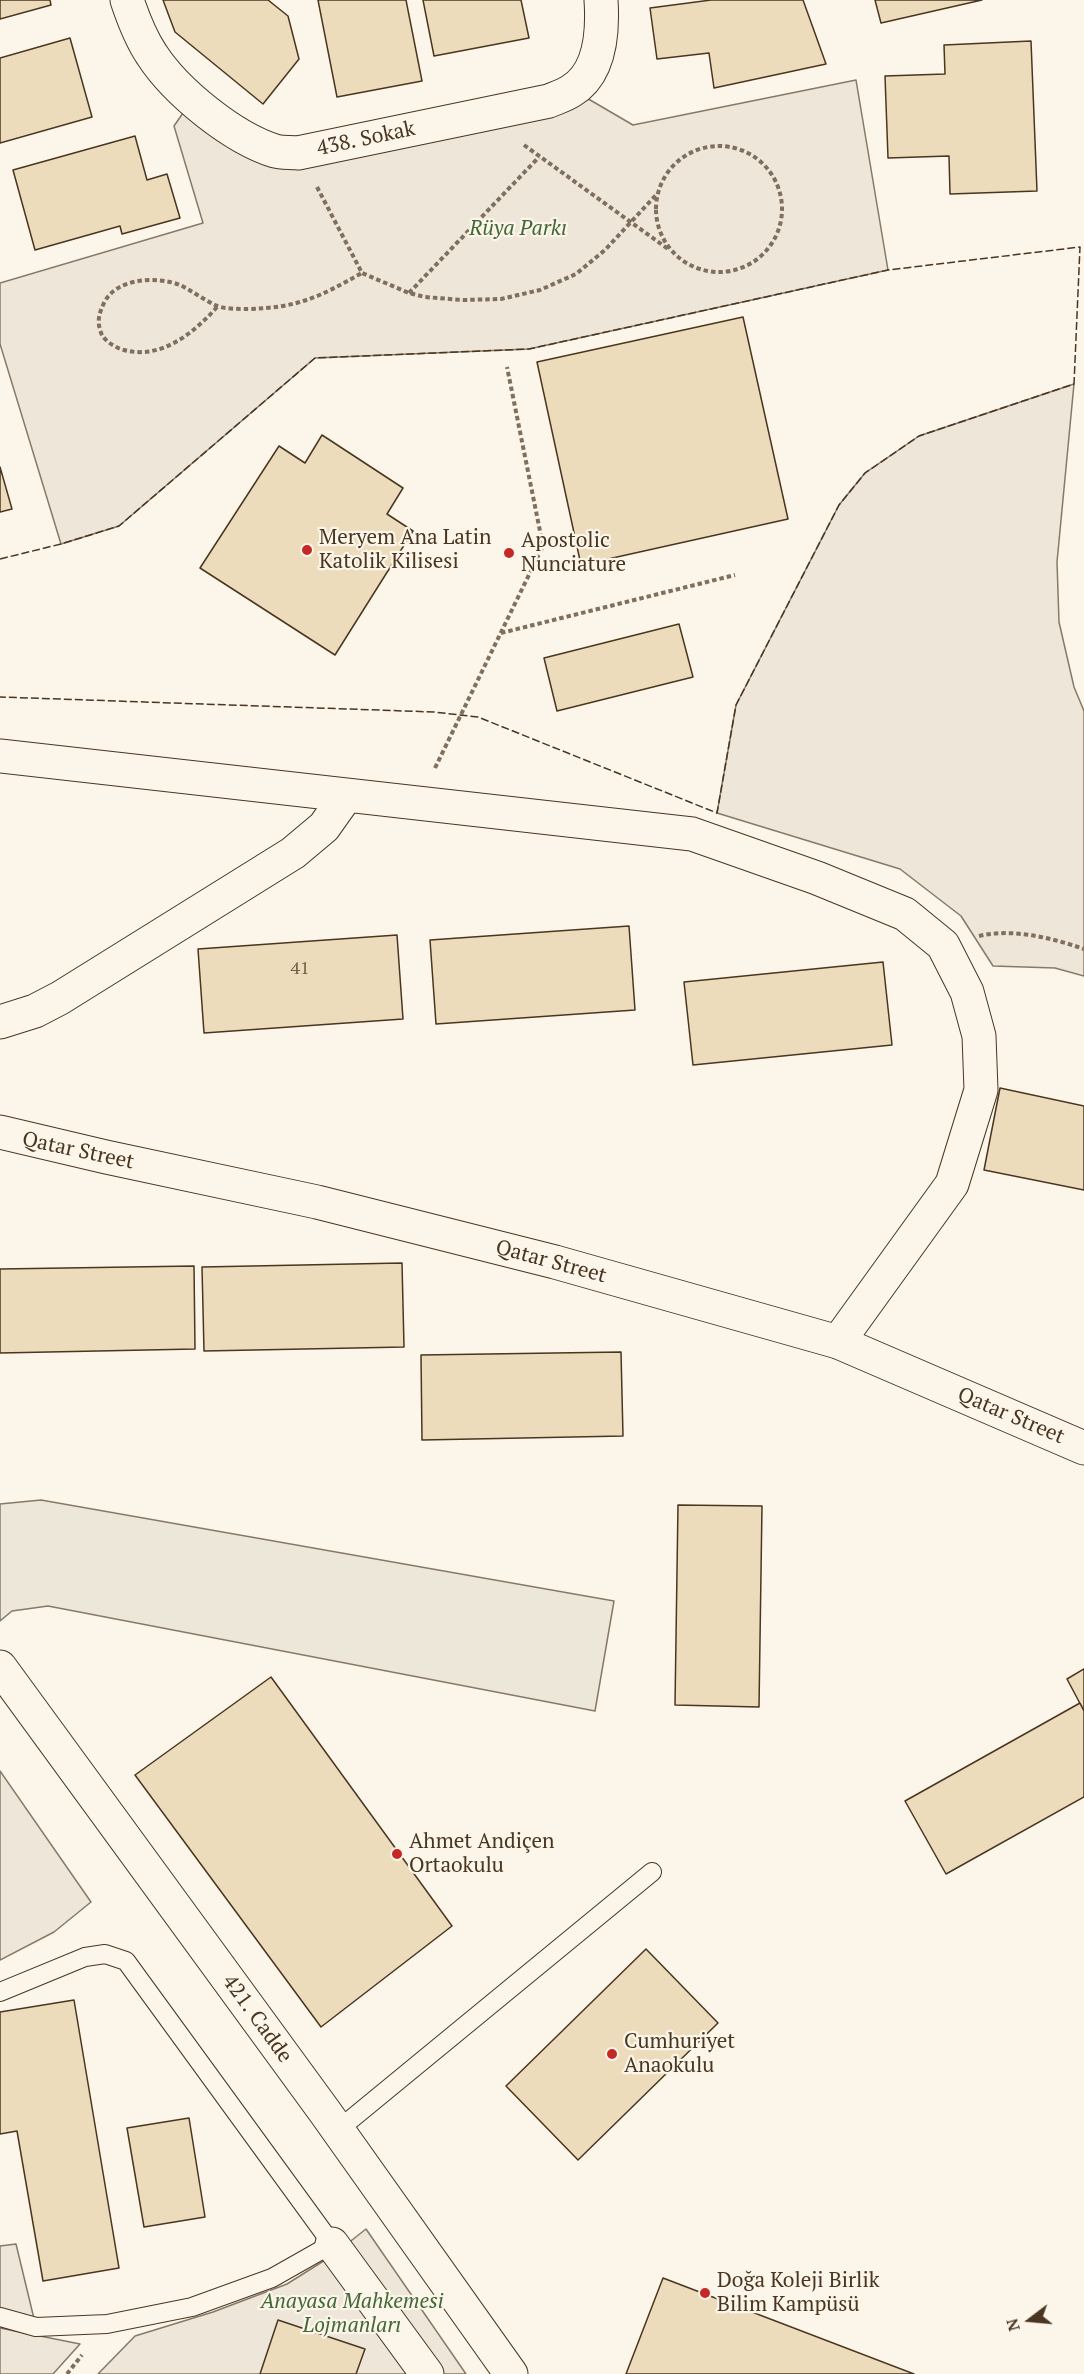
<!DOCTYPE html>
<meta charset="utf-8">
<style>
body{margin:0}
#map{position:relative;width:1084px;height:2374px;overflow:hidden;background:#fbf6e9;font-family:"PT Serif",serif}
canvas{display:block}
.north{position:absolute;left:1000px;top:2290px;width:60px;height:60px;-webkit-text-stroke:4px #fbf6e9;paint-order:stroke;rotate:254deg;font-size:16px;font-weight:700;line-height:24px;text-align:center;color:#4a3520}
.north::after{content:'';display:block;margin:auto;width:21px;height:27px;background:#4a3520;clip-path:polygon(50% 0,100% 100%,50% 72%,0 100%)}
</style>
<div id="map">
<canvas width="1084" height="2374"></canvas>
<div class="north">N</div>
</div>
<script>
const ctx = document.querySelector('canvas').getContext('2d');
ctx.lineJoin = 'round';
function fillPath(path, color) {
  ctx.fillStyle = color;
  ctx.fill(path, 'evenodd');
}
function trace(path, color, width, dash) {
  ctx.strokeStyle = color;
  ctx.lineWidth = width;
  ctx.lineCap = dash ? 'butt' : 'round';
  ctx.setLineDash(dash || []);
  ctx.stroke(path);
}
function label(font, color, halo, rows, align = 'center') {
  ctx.font = font + ' "PT Serif",serif';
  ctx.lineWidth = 4.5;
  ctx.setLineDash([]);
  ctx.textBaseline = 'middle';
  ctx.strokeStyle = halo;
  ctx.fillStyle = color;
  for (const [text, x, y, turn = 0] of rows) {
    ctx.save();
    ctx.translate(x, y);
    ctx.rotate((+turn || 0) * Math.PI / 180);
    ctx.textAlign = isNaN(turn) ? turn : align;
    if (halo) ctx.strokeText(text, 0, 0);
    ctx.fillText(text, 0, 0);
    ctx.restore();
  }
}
const green = new Path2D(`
 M856,80L888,270L529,349L315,358L119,526L61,544L0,344V283L203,223L174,126L192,100L261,146L573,90L633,125Z
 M1074,384L1057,562L1059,622L1074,687L1084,711V976L1055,968L993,966L961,916L900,869L717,813L736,705L839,505L865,473L919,436Z
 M0,1771L91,1902L54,1932L0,1960Z
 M366,2229L466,2374H98L135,2336L213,2312L287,2284L333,2255Z
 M16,2244L36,2327L0,2317V2246Z
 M0,2328L80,2344L53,2374H0Z`);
fillPath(green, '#ede6d9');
trace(green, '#887966', 1.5);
const parking = new Path2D(`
 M41,1500L614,1601L595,1711L48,1606L12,1611L0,1621V1504Z`);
fillPath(parking, '#ede7d9');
trace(parking, '#887966', 1.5);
const building = new Path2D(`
 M0,0H50L51,5L0,19Z
 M163,0H268L288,16L299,59L263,104L175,32Z
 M318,0H406L422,81L337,97Z
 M423,0H521L529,38L434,56Z
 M711,0H803L826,64L714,88L709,53L657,59L650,8Z
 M875,0H982L881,23Z
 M70,38L92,117L0,143V58Z
 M1031,41L1037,191L950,194L949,156L888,158L885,76L945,74L944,45Z
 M135,136L147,180L167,174L180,218L122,234L120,226L35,250L13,170Z
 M743,317L788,519L581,565L537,362Z
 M322,435L403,488L387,514L413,531L335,655L200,568L279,446L305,463Z
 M0,467L12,509L0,512Z
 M679,624L693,677L557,711L544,658Z
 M629,926L635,1010L436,1024L430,940Z
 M397,935L403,1019L204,1033L198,949Z
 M883,962L892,1045L693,1065L684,982Z
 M1000,1088L1084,1106V1190L984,1170Z
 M402,1263L404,1347L204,1351L202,1267Z
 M194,1266L195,1349L0,1353V1269Z
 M621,1352L623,1436L422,1440L421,1355Z
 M678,1505L762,1506L759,1707L675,1705Z
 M1084,1669V1711L1067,1679Z
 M271,1677L452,1926L321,2027L135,1775Z
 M1080,1703L1084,1711V1797L946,1874L905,1801Z
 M646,1949L718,2023L578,2160L506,2086Z
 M74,2000L119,2268L43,2281L17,2131L0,2134V2012Z
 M189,2118L205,2217L144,2227L127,2128Z
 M663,2278L914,2374H626Z
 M278,2320L365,2349L356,2374H260Z`);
fillPath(building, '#ecdcbc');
trace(building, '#4a3520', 1.5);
const lane = new Path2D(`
 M0,1992L85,1957L105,1954L126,1961L332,2244L272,2278L192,2307L107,2324L36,2327L0,2317
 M338,2130L652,1872`);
const street = new Path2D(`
 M127,0C133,18 141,39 152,55C176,92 233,138 275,151C282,153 291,152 298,153L549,101C556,98 565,95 571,91C601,73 603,30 601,0
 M0,756L692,834L817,878L905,914L943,945L967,992L979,1036L981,1090L952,1184L838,1342
 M0,1022L35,1011L60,998L293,853L324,827L346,796
 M0,1667L325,2112L511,2374
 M332,2244L427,2374`);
const secondary = new Path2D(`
 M0,1132L106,1157L317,1202L555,1262L838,1342L1084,1448`);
trace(lane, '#4a3520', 20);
trace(street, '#4a3520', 35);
trace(secondary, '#4a3520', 35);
trace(new Path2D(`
 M524,145L668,249
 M656 209a63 63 0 1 1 126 0a63 63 0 1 1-126 0Z
 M317,187L362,273L409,293L425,297L463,300L501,299L540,290L576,274L605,250L657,194
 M409,293L539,157
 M217,307C194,333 161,360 124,350C116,348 106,342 102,335C96,322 99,313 105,301C118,278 157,276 180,285C192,291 203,299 215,305C223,309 238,309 247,309C298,308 319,297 362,273
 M501,633L735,575
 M435,768L543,546L507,367
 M979,936C1013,928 1052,938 1084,949
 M67,2374L82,2355`), '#7f6f5c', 4, [4.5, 3]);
trace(lane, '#fbf6e9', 18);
trace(street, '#fbf6e9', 33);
trace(secondary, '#fbf6e9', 33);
trace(new Path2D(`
 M0,559L61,544L119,526L315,358L529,349L888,270L1080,247L1074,384L919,436L865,473L839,505L736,705L717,813L478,717L434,712L0,697`), '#4a3520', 1.5, [8, 3]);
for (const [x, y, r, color] of [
 [307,550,6,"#c62828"],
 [509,553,6,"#c62828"],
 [397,1854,6,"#c62828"],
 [612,2054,6,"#c62828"],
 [705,2293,6,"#c62828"]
]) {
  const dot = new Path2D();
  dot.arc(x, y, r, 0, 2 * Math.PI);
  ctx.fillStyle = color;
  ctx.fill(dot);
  trace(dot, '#fbf6e9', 2);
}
label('18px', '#725f47', null, [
 ["41",300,969]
]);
label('21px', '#4a3520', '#fbf6e9', [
 ["438. Sokak",366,139,-12],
 ["Qatar Street",78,1151,12],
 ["Qatar Street",551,1262,15],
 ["Qatar Street",1011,1416,23],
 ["421. Cadde",257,2019,54]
]);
label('italic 21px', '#436837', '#fbf6e9', [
 ["Rüya Parkı",518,229],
 ["Anayasa Mahkemesi",352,2302],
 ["Lojmanları",352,2326]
]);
label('21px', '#4a3520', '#fbf6e9', [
 ["Meryem Ana Latin",319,538],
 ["Katolik Kilisesi",319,562],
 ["Apostolic",521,541],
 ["Nunciature",521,565],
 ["Ahmet Andiçen",409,1842],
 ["Ortaokulu",409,1866],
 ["Cumhuriyet",624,2042],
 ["Anaokulu",624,2066],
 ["Doğa Koleji Birlik",717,2281],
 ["Bilim Kampüsü",717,2305]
], 'left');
</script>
